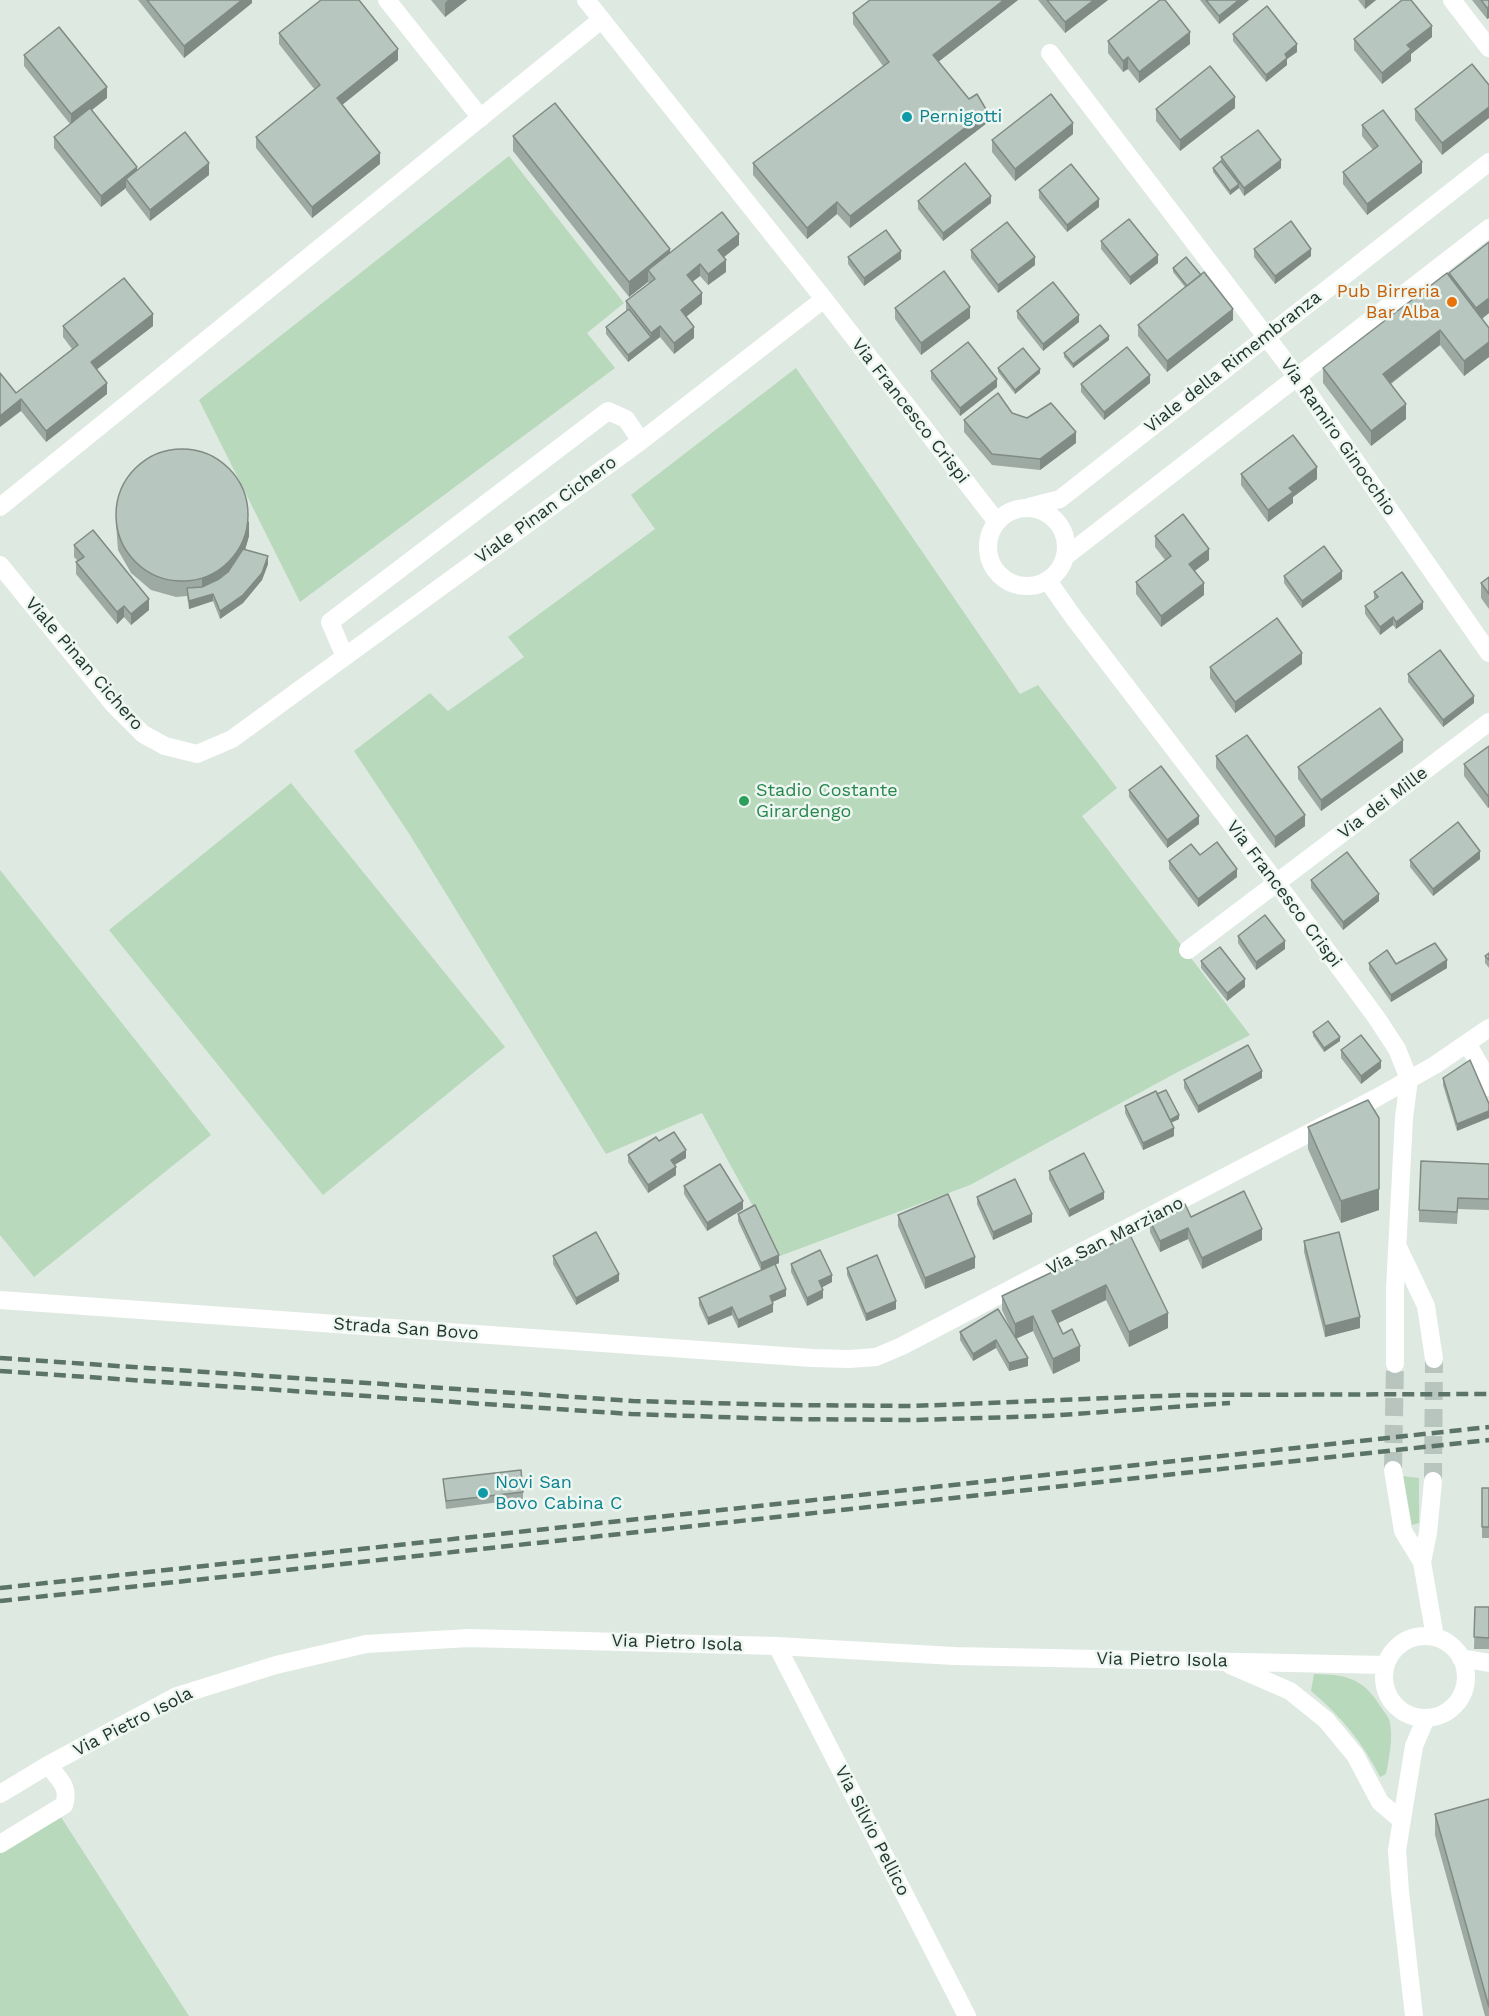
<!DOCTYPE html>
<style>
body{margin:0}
canvas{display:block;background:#dee9e2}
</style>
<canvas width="1489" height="2016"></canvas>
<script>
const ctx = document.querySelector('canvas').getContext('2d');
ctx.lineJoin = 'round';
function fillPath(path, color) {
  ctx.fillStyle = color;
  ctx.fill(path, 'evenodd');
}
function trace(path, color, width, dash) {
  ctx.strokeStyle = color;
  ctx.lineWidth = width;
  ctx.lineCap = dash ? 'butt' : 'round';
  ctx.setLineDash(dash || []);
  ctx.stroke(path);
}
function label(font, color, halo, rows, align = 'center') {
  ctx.font = font + ' "Work Sans",sans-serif';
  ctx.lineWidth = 5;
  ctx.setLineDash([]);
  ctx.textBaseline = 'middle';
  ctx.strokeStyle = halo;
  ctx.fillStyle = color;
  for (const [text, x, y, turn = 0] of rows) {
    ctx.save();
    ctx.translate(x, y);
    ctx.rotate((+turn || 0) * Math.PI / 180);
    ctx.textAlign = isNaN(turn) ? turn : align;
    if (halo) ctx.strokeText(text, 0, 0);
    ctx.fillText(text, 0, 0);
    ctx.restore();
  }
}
fillPath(new Path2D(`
 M509,156L624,303L587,333L615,368L300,602L199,400Z
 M796,368L1020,694L1038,685L1117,788L1082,816L1250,1035L1174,1074L970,1185L780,1256L702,1113L606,1154L410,835L354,751L430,693L448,711L524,657L508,637L655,529L631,495Z
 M291,783L505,1047L323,1195L109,930Z
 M0,870L211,1135L34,1277L0,1235Z
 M1403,1476L1419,1478V1523L1412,1525Z
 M1314,1674C1347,1675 1362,1677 1381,1707C1384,1712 1389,1717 1390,1723C1393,1740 1389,1757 1386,1774L1380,1777C1363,1743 1341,1716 1311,1691Z
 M61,1817L189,2016H0V1853Z`), '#b8d9bb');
trace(new Path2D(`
 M1393,1470L1395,1364
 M1433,1481L1434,1359`), '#b8c5be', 18, [18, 9]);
trace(new Path2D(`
 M387,0L481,118
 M586,0L824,299L997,522
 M1452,0L1489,48
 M1050,53L1297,377L1489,653
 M0,507L601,20
 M1029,507L1060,499L1489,162
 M988 547a39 39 0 1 1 78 0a39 39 0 1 1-78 0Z
 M1066,556L1489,228
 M0,565L115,706L143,734L165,746L197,754L232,739L641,441L824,299
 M1048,581L1074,618L1276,882L1376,1017L1397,1049L1409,1079L1404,1118L1395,1289V1364
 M345,657L330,622L608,411L626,419L641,441
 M1188,950L1489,722
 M1467,1043L1483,1071L1489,1087
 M1399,1249L1426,1306L1434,1359
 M0,1300L812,1358L849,1359L876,1357L902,1346L1376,1098L1435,1065L1489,1028
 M1393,1470L1403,1531L1422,1562L1435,1637
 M1422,1562L1428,1533L1433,1481
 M1384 1677a41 41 0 1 1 82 0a41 41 0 1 1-82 0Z
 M777,1646L967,2016
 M1461,1658L1489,1663
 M1230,1665L1290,1691L1326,1720L1355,1755L1380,1802L1401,1820
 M0,1794L48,1765L177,1696L276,1665L366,1644L469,1638L777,1646L954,1656L1385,1665
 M0,1844L64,1805C70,1786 59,1780 48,1765
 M1414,2016L1400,1891L1397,1850L1414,1746L1426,1718`), '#fff', 18);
trace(new Path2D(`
 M0,1358L633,1401L782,1405L913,1406L1184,1395L1489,1394
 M0,1371L631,1414L781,1419L914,1420L1046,1416L1230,1403
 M0,1588L1489,1427
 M0,1601L1489,1440`), '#5b7368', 4.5, [12, 6]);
fillPath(new Path2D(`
 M138,0H252V3L184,58Z
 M431,0H467L445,17Z
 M870,0H1018L938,62L987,123L850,228L837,214L807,239L753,175V163L883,66L853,24V13Z
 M1038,0H1108L1065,33Z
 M1200,0H1249L1219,24Z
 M1358,0H1376L1365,9Z
 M1472,0H1489V18L1487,19Z
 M279,33L398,60L342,105L380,164L312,218L256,148V137L315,90L279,44Z
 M1233,34L1297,52L1287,59V65L1266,82L1233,41Z
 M1432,37L1411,54V61L1382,84L1354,50V39Z
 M1108,41L1190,44L1139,83L1128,69L1123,72L1108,53Z
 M24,55L107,98L92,110L137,170L209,175L150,221L126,190V188L101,207L54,148V137L70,124L24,66Z
 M1472,64L1442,155L1415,120V109Z
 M1235,108L1180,151L1156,121V109Z
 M1362,125L1422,173L1367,215L1343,184V172L1373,150L1362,136Z
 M1073,134L1015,181L992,152V140Z
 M513,136L670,253L739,245L723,257L726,272L708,285L700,276L693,281L702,304L686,317L694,338L674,354L660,337L628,362L606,334V327L626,311V301L649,283L648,282L629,297L513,151Z
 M1221,157L1281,168L1244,196L1239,188L1230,195L1213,172V168L1221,161Z
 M1039,190L1099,207L1067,232L1039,198Z
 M918,201L991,203L943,241L918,209Z
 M1101,241L1158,263L1130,285L1101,249Z
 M1489,242V313L1482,319L1489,328V357L1464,376L1440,345L1391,384L1406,419L1371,446L1323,383V368L1449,276V273Z
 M1254,249L1311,256L1275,284L1254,257Z
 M971,250L1035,265L998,293L971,258Z
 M848,257L901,259L864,286L848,264Z
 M1173,268L1233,320L1167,372L1138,336V325L1185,287L1173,272Z
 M895,308L970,318L921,355L895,319Z
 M1017,311L1079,322L1043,351L1017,318Z
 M63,326H153L97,369L107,394L46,442L21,411L16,393L72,349L63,337Z
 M1109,340L1073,368L1064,357V353Z
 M998,368L1040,373L1015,394L998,372Z
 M931,371L997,387L960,416L931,379Z
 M1150,383L1104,420L1081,392V384Z
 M1012,413L1076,443L1040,470L992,465L964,432V420Z
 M1241,474L1317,479L1293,497V503L1268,522L1241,485Z
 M116,509L249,536L245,550L268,564L262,580L243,603L220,619L213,601L189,609L187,596L176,597L151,590L131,573L118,550L116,524Z
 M1155,536L1209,560L1195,571L1204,595L1161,627L1136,594V582L1165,560L1155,547Z
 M74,545L149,610L131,625L124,617L117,624L76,574V562L78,561L74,557Z
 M1284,576L1342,579L1302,608L1284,583Z
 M1489,577V609L1481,598V583Z
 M1374,592L1423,609L1396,629L1393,625L1380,635L1365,614V606L1374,599Z
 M1302,664L1235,713L1210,678V667Z
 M1408,674L1474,703L1443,727L1408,682Z
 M1489,746V807L1488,808L1464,776V764Z
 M1403,752L1321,811L1298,779V767Z
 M1216,756L1305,826L1275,848L1216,768Z
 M1129,790L1199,824L1167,848L1129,797Z
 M1200,855L1237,877L1198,907L1169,869V861Z
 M1480,859L1433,896L1410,867V860Z
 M1311,880L1379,901L1343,930L1311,888Z
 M1238,936L1285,949L1256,970L1238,943Z
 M1489,953V968L1485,963V956Z
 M1201,961L1245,987L1227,1001L1201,968Z
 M1369,963L1396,964L1447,968L1391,1002L1369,970Z
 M1313,1032L1340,1041L1324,1052L1313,1036Z
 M1341,1050L1381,1068L1361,1084L1341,1058Z
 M1470,1060L1457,1131L1443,1085V1078Z
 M1262,1078L1198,1113L1184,1088V1080Z
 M1157,1094L1179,1119L1171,1123L1174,1136L1143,1150L1125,1113V1106Z
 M1308,1127L1379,1210L1341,1223L1308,1149Z
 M659,1141L686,1158L674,1165L676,1175L648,1193L628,1162V1155Z
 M1489,1164V1210L1458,1209L1457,1224L1419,1222V1210Z
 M1049,1171L1104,1199L1069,1217L1049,1179Z
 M684,1186L743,1209L707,1231L684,1194Z
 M977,1197L1032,1222L993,1240L977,1204Z
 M738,1214L779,1263L775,1265L786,1296L772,1302L773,1312L738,1328L732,1315L708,1325L699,1305V1298L761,1270L738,1221Z
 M898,1215L975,1268L925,1289L898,1226Z
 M1191,1217L1262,1240L1202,1269L1188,1239L1160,1252L1150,1232V1221Z
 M1130,1235L1168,1328L1129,1347L1106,1300L1058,1323L1063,1334L1080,1361L1053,1374L1033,1331L1016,1339L1028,1366L1009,1371L996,1348L973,1361L960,1340V1332L1013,1334L1002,1310V1296Z
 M1304,1241L1360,1328L1325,1337L1304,1252Z
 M553,1256L619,1281L576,1305L553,1264Z
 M791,1264L832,1282L822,1287L823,1298L807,1306L791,1272Z
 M847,1268L896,1309L866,1321L847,1275Z
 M443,1479L523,1492V1499L446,1509Z
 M1482,1488H1489V1538H1482Z
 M1475,1607H1489V1649H1474Z
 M1489,1799V2016H1485L1435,1835V1814Z`), '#9daaa3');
fillPath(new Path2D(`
 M242,0H252V3L184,58V46Z
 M448,0H467L445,17V3Z
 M1004,0H1018L933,66V55Z
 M1094,0H1108L1065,33V22Z
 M1239,0H1249L1219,24V16Z
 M1365,0H1376L1365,9Z
 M1489,7V18L1487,19V8Z
 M1432,26V37L1411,54V61L1382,84V73L1407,45Z
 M1190,32V44L1139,83V72Z
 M1297,44V52L1287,59V65L1266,82V75L1285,54Z
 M398,49V60L337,109V98Z
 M1128,57V69L1123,72V61Z
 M107,87V98L71,126V114Z
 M1235,97V108L1180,151V140Z
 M1489,107V118L1442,155V143Z
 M987,111V123L850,228V216Z
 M1073,123V134L1015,181V169Z
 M380,153V164L312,218V207Z
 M1281,160V168L1244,196V188Z
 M1422,162V173L1367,215V204Z
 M209,163V175L150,221V210Z
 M137,167V179H126V188L101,207V196Z
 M1239,184V188L1230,195V191Z
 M991,196V203L943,241V233Z
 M1099,199V207L1067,232V225Z
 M837,202V214L807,239V228Z
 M739,234V245L718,262V250Z
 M670,249V264L648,270V282L629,297V282Z
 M1311,249V256L1275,284V276Z
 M901,251V259L864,286V278Z
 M1158,255V263L1130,285V277Z
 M1035,257V265L998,293V285Z
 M726,260V272L708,285V274Z
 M700,264V276L687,286V275Z
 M702,293V304L681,321V310Z
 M1489,298V313L1476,323V308Z
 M970,307V318L921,355V343Z
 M1233,309V320L1167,372V361Z
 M153,314V326L91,374V362Z
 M1079,315V322L1043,351V344Z
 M660,326V337L628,362V355L651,337V333Z
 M694,327V338L674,354V343Z
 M1440,330V345L1383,389V374Z
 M1109,336V340L1073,368V364Z
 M1489,342V357L1464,376V361Z
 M1040,369V373L1015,394V390Z
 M1150,375V383L1104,420V412Z
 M997,379V387L960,416V408Z
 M107,383V394L46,442V431Z
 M21,399V411L0,427V416Z
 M1406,404V419L1371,446V431Z
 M1076,432V443L1040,470V459Z
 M1317,467V479L1293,497V503L1268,522V510L1289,488Z
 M249,521V536L243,557L228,580L202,594V579Z
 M1209,549V560L1189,575V564Z
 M268,556V564L262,580L243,603L220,619V611Z
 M1342,571V579L1302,608V601Z
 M1204,583V595L1161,627V616Z
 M213,594V601L189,609V601Z
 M149,599V610L131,625V614Z
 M1423,602V609L1396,629V622Z
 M124,606V617L117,624V612Z
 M1393,617V625L1380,635V627Z
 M1302,653V664L1235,713V702Z
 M1474,696V703L1443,727V720Z
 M1403,740V752L1321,811V800Z
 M1489,795V807L1488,808V796Z
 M1305,815V826L1275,848V837Z
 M1199,816V824L1167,848V840Z
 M1480,851V859L1433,896V889Z
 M1237,869V877L1198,907V899Z
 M1379,894V901L1343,930V922Z
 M1285,941V949L1256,970V962Z
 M1447,960V968L1391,1002V995Z
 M1245,979V987L1227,1001V993Z
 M1340,1037V1041L1324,1052V1048Z
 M1381,1061V1068L1361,1084V1076Z
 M1262,1071V1078L1198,1113V1106Z
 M1489,1111V1118L1457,1131V1124Z
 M1179,1115V1119L1168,1124V1120Z
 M1174,1128V1136L1143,1150V1143Z
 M686,1150V1158L671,1167V1160Z
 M676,1167V1175L648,1193V1185Z
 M1379,1189V1210L1341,1223V1201Z
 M1104,1192V1199L1069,1217V1210Z
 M743,1201V1209L707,1231V1223Z
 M1032,1214V1222L993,1240V1232Z
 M1188,1228V1239L1160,1252V1241Z
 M1262,1229V1240L1202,1269V1258Z
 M779,1255V1263L761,1271V1263Z
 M975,1257V1268L925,1289V1278Z
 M619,1274V1281L576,1305V1298Z
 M832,1275V1282L819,1289V1281Z
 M1106,1285V1300L1052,1326V1311Z
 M786,1289V1296L770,1303V1296Z
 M823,1290V1298L807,1306V1298Z
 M896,1301V1309L866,1321V1314Z
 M773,1304V1312L738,1328V1320Z
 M732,1307V1315L708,1325V1318Z
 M1168,1313V1328L1129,1347V1332Z
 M1033,1316V1331L1015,1339V1324Z
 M1360,1317V1328L1325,1337V1326Z
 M996,1340V1348L973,1361V1354Z
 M1080,1346V1361L1053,1374V1359Z
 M1028,1358V1366L1009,1371V1363Z`), '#808b85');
const building = new Path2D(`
 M147,0H242L184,46Z
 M321,0H359L398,49L337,98L380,153L312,207L256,137L320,85L279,33Z
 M870,0H1004L933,55L969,99L977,94L987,111L850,216L837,202L807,228L753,163L889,62L853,13Z
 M1047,0H1094L1065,22Z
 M1160,0H1165L1190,32L1139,72L1128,57L1123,61L1108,41Z
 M1206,0H1239L1219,16Z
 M1402,0H1411L1432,26L1407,45L1411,49L1382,73L1354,39Z
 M1481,0H1489V7L1487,8Z
 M1267,6L1297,44L1285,54L1287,58L1266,75L1233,34Z
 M59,27L107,87L71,114L24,55Z
 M1472,64L1489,85V107L1442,143L1415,109Z
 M1210,66L1235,97L1180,140L1156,109Z
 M1051,94L1073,123L1015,169L992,140Z
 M555,103L670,249L629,282L513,136Z
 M90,108L137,167L101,196L54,137Z
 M1383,110L1422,162L1367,204L1343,172L1378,146L1362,125Z
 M1258,130L1281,160L1244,188L1221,157Z
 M185,132L209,163L150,210L126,179Z
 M1221,161L1239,184L1230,191L1213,168Z
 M965,163L991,196L943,233L918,201Z
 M1071,164L1099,199L1067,225L1039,190Z
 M722,212L739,234L718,250L726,260L708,274L700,264L687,275L702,293L681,310L694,327L674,343L660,326L651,333L626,301L655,279L648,270Z
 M1129,219L1158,255L1130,277L1101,241Z
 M1291,221L1311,249L1275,276L1254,249Z
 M1007,222L1035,257L998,285L971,250Z
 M886,230L901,251L864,278L848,257Z
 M1489,242V298L1476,308L1449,273Z
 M1186,257L1201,275L1187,286L1173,268Z
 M944,271L970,307L921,343L895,308Z
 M1204,272L1233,309L1167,361L1138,325Z
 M1447,273L1489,328V342L1464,361L1440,330L1383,374L1406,404L1371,431L1323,368Z
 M124,278L153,314L91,362L107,383L46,431L21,399L0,416V373L16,393L78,345L63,326Z
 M1053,282L1079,315L1043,344L1017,311Z
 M629,309L651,337L628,355L606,327Z
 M1100,325L1109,336L1073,364L1064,353Z
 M968,342L997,379L960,408L931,371Z
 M1127,347L1150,375L1104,412L1081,384Z
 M1023,348L1040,369L1015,390L998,368Z
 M998,393L1012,413L1027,418L1051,403L1076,432L1040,459L992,454L964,420Z
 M1293,435L1317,467L1289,488L1293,492L1268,510L1241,474Z
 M116 515a66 66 0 1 1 132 0a66 66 0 1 1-132 0Z
 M1183,514L1209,549L1189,564L1204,583L1161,616L1136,582L1171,556L1155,536Z
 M93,530L149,599L131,614L124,606L117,612L76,562L84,557L74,545Z
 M1324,546L1342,571L1302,601L1284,576Z
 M243,549L268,556L262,573L243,595L220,611L213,594L189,601L187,588L202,587L219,579L228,572Z
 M1402,572L1423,602L1396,622L1393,617L1380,627L1365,606L1378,597L1374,592Z
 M1489,577V594L1481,583Z
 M1277,618L1302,653L1235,702L1210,667Z
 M1440,650L1474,696L1443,720L1408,674Z
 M1380,708L1403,740L1321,800L1298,767Z
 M1247,735L1305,815L1275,837L1216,756Z
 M1489,746V795L1488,796L1464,764Z
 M1161,766L1199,816L1167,840L1129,790Z
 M1458,822L1480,851L1433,889L1410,860Z
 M1217,842L1237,869L1198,899L1169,861L1191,844L1200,855Z
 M1347,852L1379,894L1343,922L1311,880Z
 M1265,915L1285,941L1256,962L1238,936Z
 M1435,943L1447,960L1391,995L1369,963L1387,950L1396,964Z
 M1220,947L1245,979L1227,993L1201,961Z
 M1489,953V960L1485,956Z
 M1328,1021L1340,1037L1324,1048L1313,1032Z
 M1361,1035L1381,1061L1361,1076L1341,1050Z
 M1248,1045L1262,1071L1198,1106L1184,1080Z
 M1470,1060L1489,1104V1111L1457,1124L1443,1078Z
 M1166,1090L1179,1115L1170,1120L1157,1094Z
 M1156,1091L1174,1128L1143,1143L1125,1106Z
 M1368,1100L1379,1118V1189L1341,1201L1308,1127Z
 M674,1132L686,1150L671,1160L676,1167L648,1185L628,1155L656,1137L659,1141Z
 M1084,1153L1104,1192L1069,1210L1049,1171Z
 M1421,1161L1489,1164V1199L1458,1198L1457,1212L1419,1210Z
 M720,1164L743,1201L707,1223L684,1186Z
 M1015,1179L1032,1214L993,1232L977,1197Z
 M1244,1191L1262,1229L1202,1258L1188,1228L1160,1241L1150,1221L1185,1204L1191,1217Z
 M948,1194L975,1257L925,1278L898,1215Z
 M755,1205L779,1255L761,1263L738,1214Z
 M596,1232L619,1274L576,1298L553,1256Z
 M1339,1232L1360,1317L1325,1326L1304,1241Z
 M1130,1235L1168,1313L1129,1332L1106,1285L1052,1311L1063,1334L1072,1329L1080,1346L1053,1359L1033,1316L1015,1324L1002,1296Z
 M820,1250L832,1275L819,1281L823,1290L807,1298L791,1264Z
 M877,1255L896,1301L866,1314L847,1268Z
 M775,1264L786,1289L770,1296L773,1304L738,1320L732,1307L708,1318L699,1298Z
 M998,1309L1028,1358L1009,1363L996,1340L973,1354L960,1332Z
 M521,1470L523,1492L446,1501L443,1479Z
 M1482,1488H1489V1527H1482Z
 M1475,1607H1489V1638L1474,1637Z
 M1489,1799V2007L1435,1814Z`);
fillPath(building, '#b7c6be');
trace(building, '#808b85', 1.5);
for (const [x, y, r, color] of [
 [907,117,6,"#0f9aa8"],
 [1452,302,6,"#e8710a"],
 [744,801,6,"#2e9e5b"],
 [483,1493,6,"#0f9aa8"]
]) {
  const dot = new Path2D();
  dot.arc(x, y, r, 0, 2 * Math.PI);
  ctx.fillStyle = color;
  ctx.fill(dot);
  trace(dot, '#eef6f1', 2);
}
label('18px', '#0d838f', '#eef6f1', [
 ["Pernigotti",919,117],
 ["Novi San",495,1483],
 ["Bovo Cabina C",495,1504]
], 'left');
label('18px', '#c56008', '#eef6f1', [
 ["Pub Birreria",1440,292],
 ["Bar Alba",1440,313]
], 'right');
label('18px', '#21372d', '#eef6f1', [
 ["Viale della Rimembranza",1233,362,-38],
 ["Via Francesco Crispi",910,411,52],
 ["Via Ramiro Ginocchio",1338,437,55],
 ["Viale Pinan Cichero",546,510,-36],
 ["Viale Pinan Cichero",84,664,49],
 ["Via dei Mille",1383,803,-37],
 ["Via Francesco Crispi",1284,894,53],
 ["Via San Marziano",1115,1236,-27],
 ["Strada San Bovo",406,1329,4],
 ["Via Pietro Isola",677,1643,2],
 ["Via Pietro Isola",1162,1660,1],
 ["Via Pietro Isola",133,1722,-27],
 ["Via Silvio Pellico",872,1831,63]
]);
label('18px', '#27864d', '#eef6f1', [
 ["Stadio Costante",756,791],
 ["Girardengo",756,812]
], 'left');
</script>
